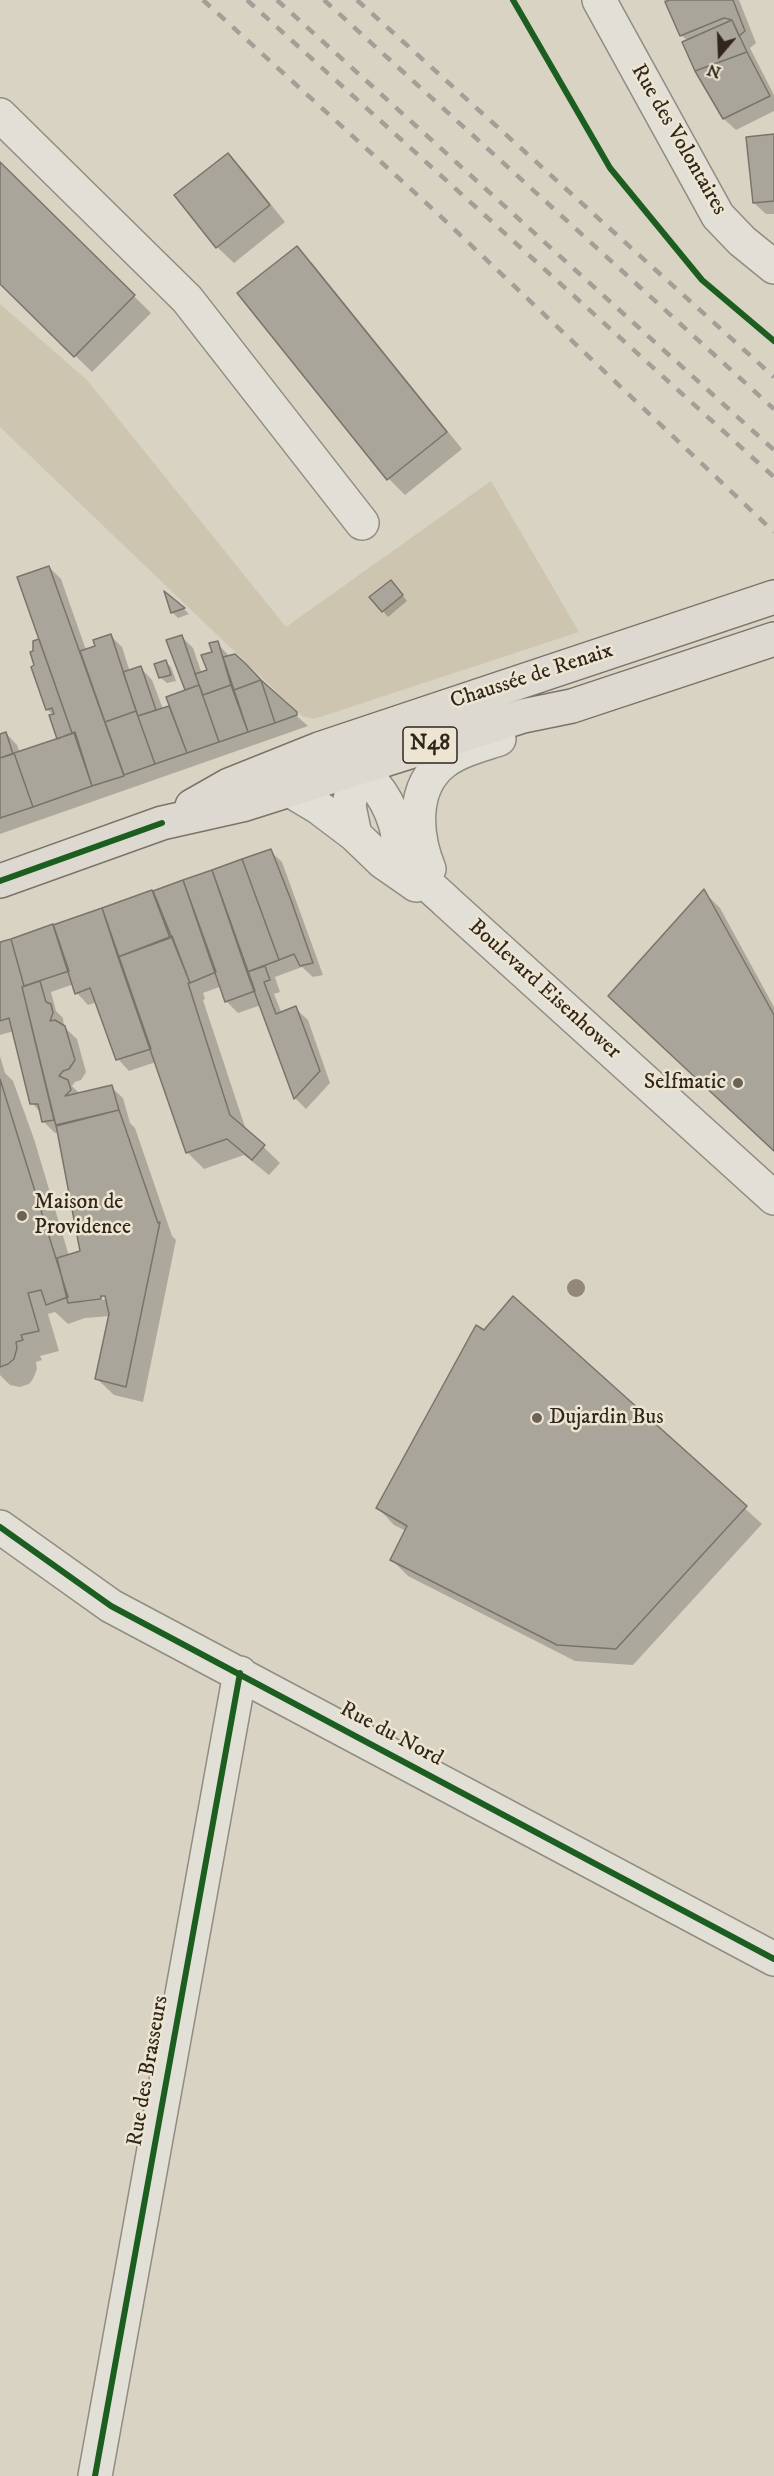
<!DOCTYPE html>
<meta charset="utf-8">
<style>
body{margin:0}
#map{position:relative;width:774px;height:2476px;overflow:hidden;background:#d9d3c3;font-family:"IM FELL DW Pica",serif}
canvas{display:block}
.north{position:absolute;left:690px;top:24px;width:60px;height:60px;-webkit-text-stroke:4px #ece5d2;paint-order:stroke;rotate:199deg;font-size:16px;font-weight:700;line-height:24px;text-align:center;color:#31251c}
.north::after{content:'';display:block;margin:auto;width:21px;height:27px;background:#31251c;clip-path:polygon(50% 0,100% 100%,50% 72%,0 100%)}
</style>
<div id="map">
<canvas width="774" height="2476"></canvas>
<div class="north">N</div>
</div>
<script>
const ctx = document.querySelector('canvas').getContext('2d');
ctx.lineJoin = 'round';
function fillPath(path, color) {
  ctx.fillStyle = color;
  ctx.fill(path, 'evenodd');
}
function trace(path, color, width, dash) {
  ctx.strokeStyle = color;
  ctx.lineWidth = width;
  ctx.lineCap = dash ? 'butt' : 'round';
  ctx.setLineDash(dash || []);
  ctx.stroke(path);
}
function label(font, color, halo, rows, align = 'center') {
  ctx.font = font + ' "IM FELL DW Pica",serif';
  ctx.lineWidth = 5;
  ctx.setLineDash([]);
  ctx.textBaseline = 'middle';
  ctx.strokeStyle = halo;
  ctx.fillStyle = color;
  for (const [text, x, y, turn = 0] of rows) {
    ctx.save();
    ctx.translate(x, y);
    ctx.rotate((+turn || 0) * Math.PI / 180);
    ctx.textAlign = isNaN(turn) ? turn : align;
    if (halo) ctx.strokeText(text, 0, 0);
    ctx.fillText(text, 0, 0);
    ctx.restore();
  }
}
fillPath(new Path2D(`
 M0,304L87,380L286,627L491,481L579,632L314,719L302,716L0,427Z`), '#cdc5af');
fillPath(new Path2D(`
 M664,0H739L756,43L750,48L774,95V111L736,130L724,119L684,43L688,41L681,35Z
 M774,136V214H766L754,203Z
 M228,155L244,171L285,222L234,263L217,247Z
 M0,164L151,313L92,372L0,282Z
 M297,248L313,264L462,449L405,495L389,479L239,293Z
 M49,567L61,579L86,650L97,647L110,635L122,647L130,672L141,668L152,680L163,709L171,707L187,691L168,641L181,636L193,648L202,674L208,671L217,643L230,657L308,726L0,834V736L6,733L17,745L20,753L58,740L53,715L47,709L36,666Z
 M397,588L407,601L388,617L383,611Z
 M167,595L184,609L189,614L178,618L173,613Z
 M165,661L171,667L176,681L167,683L161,678L156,664Z
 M270,851L282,862L323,975L313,977L302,967L275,977L280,992L274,994L282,1014L296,1009L308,1020L330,1083L306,1109L295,1098L261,1005L238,1013L226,1001L222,986L203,993L205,999L203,1000L246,1130L280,1163L269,1175L244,1155L204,1169L187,1152L156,1062L129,1071L118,1059L97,1002L88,1005L77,993L74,984L51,992L56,1011L63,1018L64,1027L77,1039L86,1072L81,1080L75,1082L72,1086L80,1094L111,1087L123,1098L130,1123L135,1128L172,1236L176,1240L143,1402L114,1395L97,1379L110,1316L85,1318L68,1324L55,1312L48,1314L59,1351L40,1356L42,1360L36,1362L37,1369L33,1379L29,1384L20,1387L10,1385L0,1375V1056L5,1073L13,1081L34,1139L69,1256L82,1252L59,1132L55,1133L44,1122L41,1113L32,1103L14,1031L0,1035V945ZM108,1296V1299L83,1302V1299Z
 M704,892L720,908L774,1007V1152L626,1012Z
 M514,1298L762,1524L633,1665L575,1661L408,1576L392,1560L406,1531L394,1525L378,1508L484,1332Z`), '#0003');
const building = new Path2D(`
 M669,0H733L745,31L739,36L732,20L724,18L680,36L665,2Z
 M732,20L747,52L695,71L682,42Z
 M747,52L770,96L723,119L695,71Z
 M774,134V201L753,203L746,137Z
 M228,153L270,205L216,248L174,195Z
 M0,162L135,295L74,357L0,284Z
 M297,246L447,432L387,480L237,293Z
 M49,566L124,776L95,785L92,786L75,732L72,733L17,577Z
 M391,580L403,595L382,612L369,597Z
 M164,591L185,608L171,613Z
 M111,634L136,711L105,722L80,651L95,646L93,640Z
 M182,635L199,685L185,690L166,640Z
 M39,639L72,733L75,732L57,739L49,715L54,714L52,708L46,710L31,667L34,665L30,652L33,651V641Z
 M218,641L231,685L203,695L195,674L207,670L201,655L212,652L209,643Z
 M235,654L246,664L261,680L234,690L223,657Z
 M166,660L171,675L159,678L154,664Z
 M141,666L156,710L138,716L123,672Z
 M261,680L297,712V715L275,723Z
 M261,680L275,723L248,732L234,690Z
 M199,685L219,742L187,753L166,697Z
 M199,685L203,695L231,685L248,732L219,742Z
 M169,706L187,753L155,764L136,711L138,716Z
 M136,711L155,764L124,775L105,722Z
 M6,732L13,754L0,758V734Z
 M74,733L92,786L33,807L14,753Z
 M14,753L33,807L0,818V758Z
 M271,849L291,900L313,963L300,966L294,954L279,960L242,859Z
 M242,859L279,960L247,972L212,870Z
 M212,870L255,991L225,1002L183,880Z
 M183,880L216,972L190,983L153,891Z
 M704,889L774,1015V1151L608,996Z
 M152,890L170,938L118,957L102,908Z
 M102,908L151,1049L116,1060L90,988L75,994L53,925Z
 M53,924L69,971L24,986L11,939Z
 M172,936L190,983H188L230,1115L265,1145L252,1160L227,1139L186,1153L118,957Z
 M11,939L24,986L22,987L54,1120L42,1122L38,1104H30L9,1018L0,1021V942Z
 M265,966L270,980L264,982L276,1014L296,1006L320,1071L294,1099L247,972Z
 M40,981L46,1002L51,1004L53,1013L50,1021L55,1020L65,1026L75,1060L69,1069L63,1071L59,1076L68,1080L71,1090L65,1096L112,1085L119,1110L56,1126L22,987Z
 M0,1079L68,1297L46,1305L41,1290L28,1293L39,1331L21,1335L23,1340L16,1342L17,1348L14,1359L8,1364L0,1367Z
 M119,1110L158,1223L160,1222L126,1387L95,1379L109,1314L105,1296H101V1299L68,1303L57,1258L80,1251L56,1125Z
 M513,1296L747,1506L616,1649L557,1645L390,1560L407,1526L376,1508L476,1325L484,1330Z`);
fillPath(building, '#aaa59a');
trace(building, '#79746b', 1.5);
const minor = new Path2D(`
 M599,0L718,216L742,241L774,267
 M0,115L187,299L362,523
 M367,751L353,783L349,806L355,835L383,862L416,885
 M337,755C365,769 386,793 395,823C399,835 398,848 405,859C412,873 435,890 447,902L774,1198
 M288,789L318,807L355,835
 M429,869C415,835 411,787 444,762C460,750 481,745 499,739
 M0,1527L111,1606L774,1959
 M95,2476L240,1673`);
const major = new Path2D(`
 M192,806L229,785L319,749L774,597
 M0,881L162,823L242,805L523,716L572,706L774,639`);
trace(minor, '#908c82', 36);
trace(major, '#79746b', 36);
trace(minor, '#e2dfd7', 33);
trace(major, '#ddd9d0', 33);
trace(new Path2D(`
 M203,0L436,212L774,532
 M247,0L774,477
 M277,0L774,450
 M324,0L774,409
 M357,0L774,377`), '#a39f98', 4.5, [10, 10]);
trace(new Path2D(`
 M513,0L610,168L702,280L774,341
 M0,881L162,823
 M0,1527L111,1606L774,1959
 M95,2476L240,1673`), '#1b5e20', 6);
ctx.fillStyle = '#918879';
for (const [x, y] of [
 [576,1288]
]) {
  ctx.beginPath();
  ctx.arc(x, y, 9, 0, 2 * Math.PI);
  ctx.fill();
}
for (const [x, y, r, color] of [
 [738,1083,6,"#6c6256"],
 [22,1216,6,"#6c6256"],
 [537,1418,6,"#6c6256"]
]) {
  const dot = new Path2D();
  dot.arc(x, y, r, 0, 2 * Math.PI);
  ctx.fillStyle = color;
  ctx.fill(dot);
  trace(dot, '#ece5d2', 2);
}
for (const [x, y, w] of [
 [430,745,54]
]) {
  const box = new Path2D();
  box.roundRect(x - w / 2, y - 18, w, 36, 4.5);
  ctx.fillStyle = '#ece5d2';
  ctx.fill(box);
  trace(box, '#31251c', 1.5);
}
label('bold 21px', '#31251c', null, [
 ["N48",430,745]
]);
label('22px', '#31251c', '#ece5d2', [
 ["Rue des Volontaires",678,140,60],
 ["Chaussée de Renaix",532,677,-18],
 ["Boulevard Eisenhower",544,990,42],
 ["Rue du Nord",391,1735,28],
 ["Rue des Brasseurs",149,2071,-80]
]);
label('22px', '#31251c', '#ece5d2', [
 ["Selfmatic",726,1083,"right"],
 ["Maison de",34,1203],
 ["Providence",34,1228],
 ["Dujardin Bus",549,1418]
], 'left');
</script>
